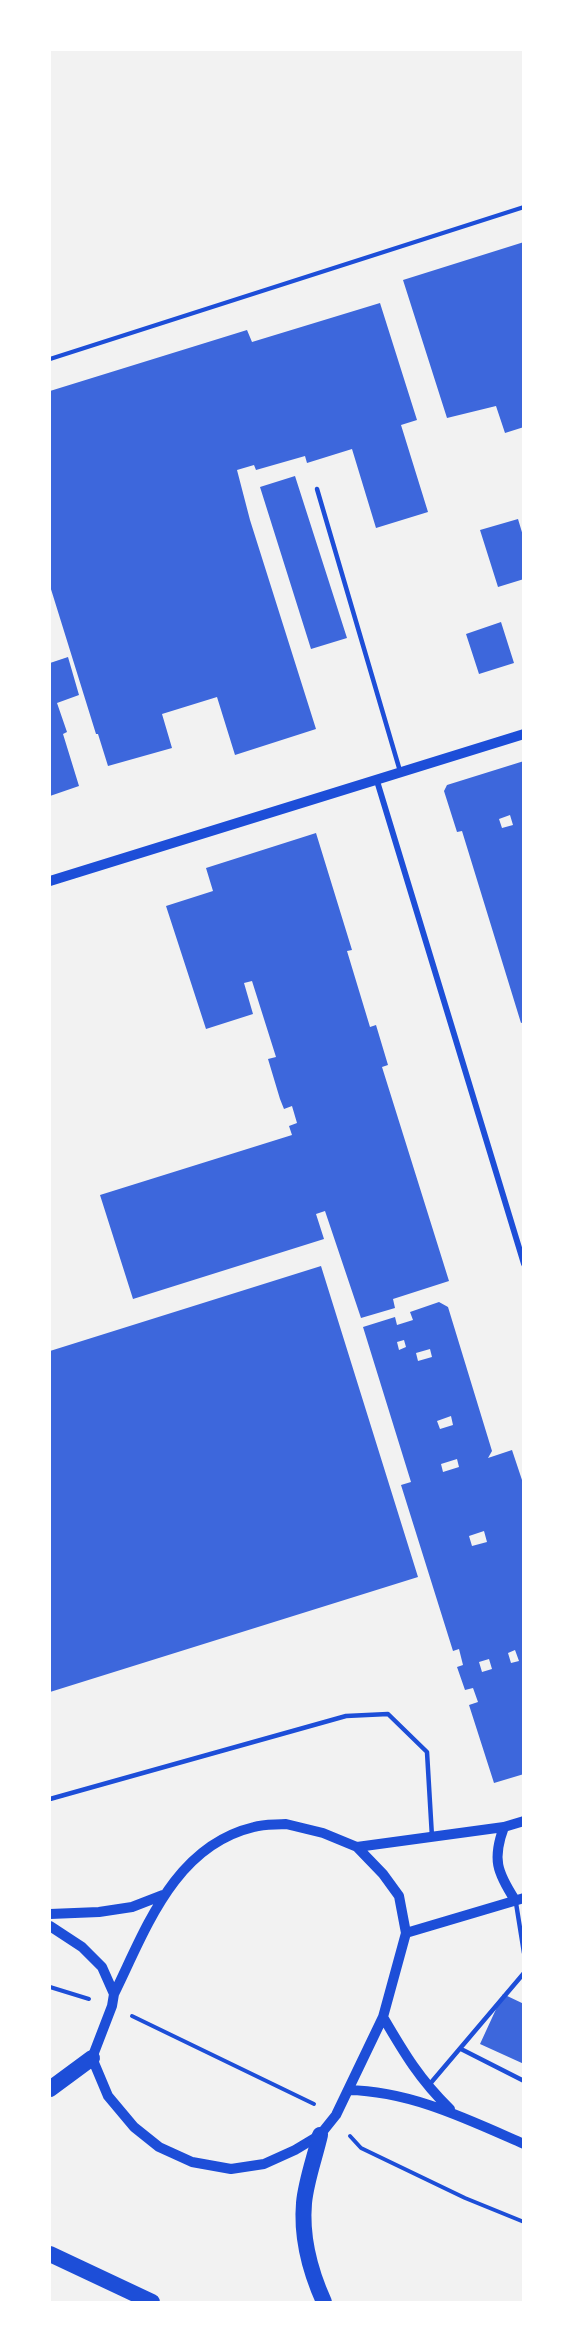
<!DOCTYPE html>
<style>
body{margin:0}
#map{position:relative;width:573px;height:2352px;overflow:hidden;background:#f2f2f2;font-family:Manrope,sans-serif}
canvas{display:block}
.frame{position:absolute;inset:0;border:51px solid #fff;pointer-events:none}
</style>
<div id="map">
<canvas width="573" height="2352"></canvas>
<div class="frame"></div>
</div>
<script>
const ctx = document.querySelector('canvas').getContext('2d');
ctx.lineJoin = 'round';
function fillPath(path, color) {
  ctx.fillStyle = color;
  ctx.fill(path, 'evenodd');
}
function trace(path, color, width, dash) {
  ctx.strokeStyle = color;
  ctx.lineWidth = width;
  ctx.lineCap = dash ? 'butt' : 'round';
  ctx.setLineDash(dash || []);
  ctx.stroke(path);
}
fillPath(new Path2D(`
 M524,242V427L505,433L496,406L447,418L403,280Z
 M380,303L417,420L401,425L428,512L376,528L352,449L307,463L305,456L256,470L254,465L237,470L250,520L316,729L235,755L217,697L162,714L172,748L108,766L98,734H96L50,586V391L247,330L252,342Z
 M295,476L347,638L311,649L260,487Z
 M518,519L524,539V579L498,587L480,530Z
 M501,622L514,663L479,674L466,634Z
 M68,657L79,695L57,703L67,732L63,734L79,786L50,796V663Z
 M524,761V1022L521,1023L462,831L457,832L444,791L447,785ZM510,815L513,825L502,828L499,819Z
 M316,833L352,950L347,951L370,1027L376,1025L388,1065L382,1067L449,1281L393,1299L395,1308L361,1318L325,1211L316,1214L324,1239L133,1299L100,1195L292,1135L289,1126L297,1123L292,1106L284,1109L280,1099L268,1059L276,1057L252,981L244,983L253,1014L206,1029L166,906L213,891L206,868Z
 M321,1266L418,1577L50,1692V1351Z
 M439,1302L448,1307L492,1451L488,1458L512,1450L524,1486V1774L494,1783L469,1705L478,1702L473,1688L465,1690L457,1667L463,1665L459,1649L453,1651L401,1485L411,1482L363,1327L395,1317L397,1325L413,1320L410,1312ZM404,1340L406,1347L399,1350L397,1342ZM430,1349L432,1357L418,1361L416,1353ZM451,1416L453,1425L440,1429L437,1421ZM457,1459L459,1467L443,1472L441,1464ZM484,1531L487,1542L472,1546L469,1536ZM515,1650L519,1661L511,1663L508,1653ZM489,1659L492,1669L482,1672L479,1662Z
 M503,1994L524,2004V2064L480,2044Z`), '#3d67dc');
trace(new Path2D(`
 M50,359L524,207
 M50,1987L89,1999
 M132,2016L314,2104
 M350,2136L361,2148L465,2198L524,2222`), '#1d4ed8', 4);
trace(new Path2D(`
 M317,489L400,771
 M50,1799L346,1716L388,1714L427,1752L432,1837
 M516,1903L524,1953
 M461,2049L524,2081
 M429,2085L524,1973`), '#1d4ed8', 4.5);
trace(new Path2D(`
 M377,781L524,1264`), '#1d4ed8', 6);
trace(new Path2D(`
 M50,881L524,734
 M286,1824L323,1833L357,1847L383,1874L399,1896L406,1933L383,2017L336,2115L320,2135L295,2150L264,2164L231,2169L192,2162L159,2147L134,2127L108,2096L92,2058L112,2006L114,1994C146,1929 174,1846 254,1827C264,1824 275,1825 286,1824Z
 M504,1827C492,1859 497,1872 515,1900
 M357,1847L504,1827L524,1821
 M50,1914L99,1912L132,1907L163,1895
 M50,1926L82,1947L102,1967L114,1994
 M406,1933L524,1898
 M383,2017C404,2053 420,2080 450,2109
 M348,2090C410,2091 467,2119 524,2144`), '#1d4ed8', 10);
trace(new Path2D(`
 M50,2089L92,2058
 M320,2135C315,2157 306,2181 304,2203C301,2238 310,2271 324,2302
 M50,2254L152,2302`), '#1d4ed8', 16);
</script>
